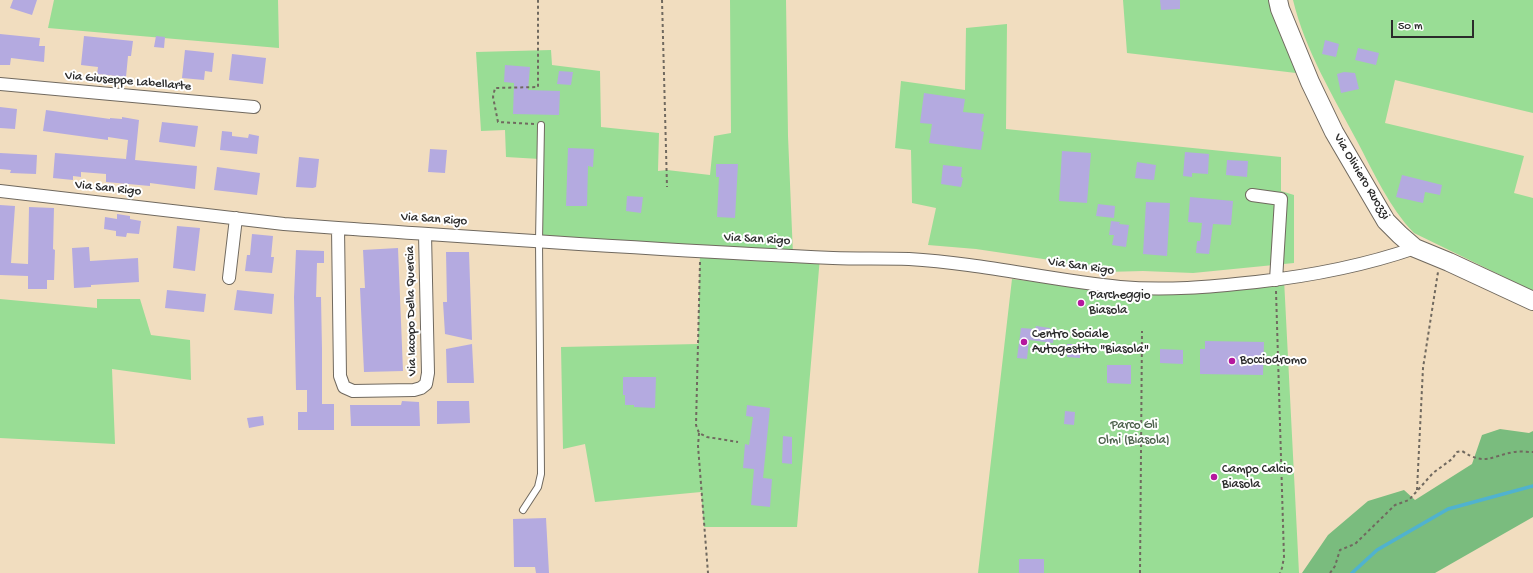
<!DOCTYPE html>
<style>
body{margin:0}
#map{position:relative;width:1533px;height:573px;overflow:hidden;background:#f1ddbf;font-family:"Gochi Hand",sans-serif}
canvas{display:block}
.scale{position:absolute;left:1391px;top:20px;width:83px;height:18px;box-sizing:border-box;border:2px solid #2b2b2b;border-top:0;padding-left:5px;font-size:12px;line-height:14px;white-space:nowrap;color:#2b2b2b;-webkit-text-stroke:3px #fff;paint-order:stroke}
</style>
<div id="map">
<canvas width="1533" height="573"></canvas>
<div class="scale">50 m</div>
</div>
<script>
const ctx = document.querySelector('canvas').getContext('2d');
ctx.lineJoin = 'round';
function fillPath(path, color) {
  ctx.fillStyle = color;
  ctx.fill(path, 'evenodd');
}
function trace(path, color, width, dash) {
  ctx.strokeStyle = color;
  ctx.lineWidth = width;
  ctx.lineCap = dash ? 'butt' : 'round';
  ctx.setLineDash(dash || []);
  ctx.stroke(path);
}
function label(font, color, halo, rows, align = 'center') {
  ctx.font = font + ' "Gochi Hand",sans-serif';
  ctx.lineWidth = 4;
  ctx.setLineDash([]);
  ctx.textBaseline = 'middle';
  ctx.strokeStyle = halo;
  ctx.fillStyle = color;
  for (const [text, x, y, turn = 0] of rows) {
    ctx.save();
    ctx.translate(x, y);
    ctx.rotate((+turn || 0) * Math.PI / 180);
    ctx.textAlign = isNaN(turn) ? turn : align;
    if (halo) ctx.strokeText(text, 0, 0);
    ctx.fillText(text, 0, 0);
    ctx.restore();
  }
}
fillPath(new Path2D(`
 M54,0H278L279,48L48,28Z
 M730,0H786L788,136L793,255L820,257L797,527H704L701,492L595,502L585,444L563,449L561,347L698,344L700,251L539,241L540,159L506,157L505,130L481,131L476,52L551,50L552,65L600,71L601,127L659,133L658,171L667,170L710,175L714,136L731,133Z
 M1123,0H1270L1296,73L1127,53Z
 M1293,0H1533V113L1395,80L1385,123L1524,156L1514,193L1533,198V291L1414,233C1389,207 1374,173 1357,141C1333,96 1305,50 1293,0Z
 M1007,24L1006,129L1281,157V191L1294,195V263L1193,273L1143,271L1105,272L1050,260L976,249L928,245L936,208L912,203L911,150L895,148L901,81L965,90L966,28Z
 M1012,279L1152,296V289L1284,279L1299,573H978Z
 M0,299L97,308V299H140L151,335L190,340L191,380L112,369L115,444L0,438Z`), '#99dd95');
fillPath(new Path2D(`
 M1500,429L1529,433L1533,431V517L1435,573H1302L1328,535L1368,501L1404,490L1415,500L1472,464L1482,435Z`), '#7abc7e');
trace(new Path2D(`
 M1352,573L1377,550L1448,509L1533,486`), '#50b2cf', 3.5);
fillPath(new Path2D(`
 M13,0H37L32,15L10,8Z
 M1160,0H1180V9L1161,10Z
 M0,34L40,38L39,46H45L44,62L11,58L10,65H0Z
 M84,36L133,41L131,56H128L126,77L97,74L98,67L81,65Z
 M156,36L165,37L164,48L154,47Z
 M1325,40L1339,44L1336,57L1322,54Z
 M1358,48L1379,53L1376,65L1355,60Z
 M185,50L214,53L212,72L205,71L204,80L182,78Z
 M232,54L266,58L263,84L229,80Z
 M505,65L530,67L528,90L560,91L559,115L513,114L514,83L504,82Z
 M559,71L573,72L571,85L557,84Z
 M1344,72L1355,73L1359,89L1341,93L1337,74Z
 M924,93L965,99L963,112L984,114L981,131L984,132L981,150L929,143L932,124L920,123Z
 M0,107L17,109L15,129L0,128Z
 M46,110L110,119V118L122,119V117L139,120L135,160L197,166L195,189L150,183V186L106,182V174L81,172V177L73,176V180L53,178L55,153L126,159L128,140L108,137V140L43,131Z
 M162,122L198,126L195,147L159,142Z
 M222,131L232,132V136L248,138L249,134L259,136L257,154L220,150Z
 M568,148L594,149L593,167L588,166L587,206H566Z
 M430,149L447,150L445,173L428,172Z
 M1062,151L1091,153L1087,203L1059,201Z
 M1185,152L1209,154L1208,174L1192,173V177L1183,176Z
 M0,153L37,155L36,174L10,173L11,170L0,169Z
 M299,157L319,159L316,187L313,188L296,187Z
 M1227,160L1248,161L1247,177L1226,175Z
 M1137,162L1156,165L1154,180L1135,178Z
 M716,164H738L735,218L717,217L719,177H716Z
 M943,165L962,167L961,177L963,178L961,187L941,184Z
 M217,167L260,173L257,195L214,190Z
 M1402,175L1442,185L1440,195L1425,192L1423,203L1396,197Z
 M627,196L643,197L641,213L626,211Z
 M1190,197L1233,201L1231,225L1213,224L1209,254L1196,253L1197,241H1200L1202,223L1188,222Z
 M1146,202L1170,203L1167,256L1143,254Z
 M1098,204L1115,206L1114,218L1096,216Z
 M0,205L15,206L11,263L28,264L29,207L54,208L53,249L55,250L54,280H47V289H28V276L0,275Z
 M117,214L130,216V219L141,221L139,234L127,233L126,237L116,236V231L104,229L105,217L117,219Z
 M1111,221L1120,222L1119,224L1129,225L1126,247L1112,245L1114,235H1109Z
 M177,226L200,228L195,271L173,268Z
 M252,234L273,236L271,257H274L272,273L245,271L247,255H250Z
 M89,247L90,261L138,258L139,282L91,285V287L74,288L72,248Z
 M398,248L403,371L364,372L360,288H365L363,250Z
 M296,250L324,251V263H317L316,297H321L322,349V404H334V430H298V412H307V390H296L294,297Z
 M446,252H469L472,340L445,334L443,302H447Z
 M167,290L206,294L204,312L165,308Z
 M237,290L274,294L272,314L234,310Z
 M1036,326L1050,328L1049,333L1054,334L1053,343L1029,340L1027,359L1017,358L1021,328L1035,329Z
 M1205,341L1264,342L1263,375L1200,374V349H1205Z
 M472,344L474,383H447L446,349Z
 M1067,344H1080V358L1067,357Z
 M1160,349L1183,350V364L1160,363Z
 M1107,365H1131V384L1107,383Z
 M623,377H656L655,408L634,407V405H625V395H623Z
 M402,401L419,402L420,426H351L350,405H401Z
 M437,401H469L470,423L437,424Z
 M747,405L770,408L763,478L772,479L770,507L751,505L754,469L743,468L745,444L749,445L753,417L746,416Z
 M1065,411L1075,412L1074,425L1064,424Z
 M263,416L264,425L249,428L247,418Z
 M783,436L792,437V464L782,463Z
 M546,518L549,573H536L535,567H514L513,519Z
 M1019,559H1044V573H1019Z`), '#b4aae0');
const lane = new Path2D(`
 M523,510L538,487L541,474L539,241L541,125`);
const street = new Path2D(`
 M0,84L254,107
 M0,191L284,224L338,228C503,239 668,251 833,258C858,259 884,258 909,259C980,263 1049,280 1120,287C1165,291 1210,287 1256,282C1310,276 1363,266 1415,248
 M1252,195L1281,199L1276,280
 M338,228L340,376L344,387L353,391L414,390L421,388L426,384L428,373L425,234
 M229,278L236,218`);
const secondary = new Path2D(`
 M1278,0L1280,9L1310,82L1334,132L1386,221L1400,235L1415,248L1449,262L1533,301`);
trace(lane, '#70695f', 8);
trace(street, '#70695f', 14);
trace(secondary, '#70695f', 20);
trace(new Path2D(`
 M662,0L667,187
 M534,124L498,122L493,97L495,88L538,87V0
 M700,262L696,425L699,433L707,437L738,442
 M1276,291L1284,557L1282,568L1280,573
 M699,433L698,446L708,573
 M1417,490L1423,368L1438,272
 M1140,573L1142,331
 M1330,573L1335,566L1340,550L1355,544L1395,505L1409,500L1433,473L1452,459L1457,452L1462,451C1485,466 1491,456 1514,452C1520,451 1527,452 1533,452`), '#70695f', 2, [3, 3]);
trace(lane, '#fff', 6);
trace(street, '#fff', 12);
trace(secondary, '#fff', 18);
for (const [x, y, r, color] of [
 [1081,303,4,"#b5179e"],
 [1024,342,4,"#b5179e"],
 [1232,361,4,"#b5179e"],
 [1214,477,4,"#b5179e"]
]) {
  const dot = new Path2D();
  dot.arc(x, y, r, 0, 2 * Math.PI);
  ctx.fillStyle = color;
  ctx.fill(dot);
  trace(dot, '#fff', 1.5);
}
label('13px', '#2b2b2b', '#fff', [
 ["Via Giuseppe Labellarte",128,82,5],
 ["Via Oliviero Ruozzi",1361,177,59],
 ["Via San Rigo",108,189,6],
 ["Via San Rigo",434,220,4],
 ["Via San Rigo",757,240,3],
 ["Via San Rigo",1081,267,8],
 ["Via Iacopo Della Quercia",412,311,-91]
]);
label('13px', '#2b2b2b', '#fff', [
 ["Parcheggio",1089,296],
 ["Biasola",1089,311],
 ["Centro Sociale",1032,335],
 ["Autogestito \"Biasola\"",1032,350],
 ["Bocciodromo",1240,361],
 ["Campo Calcio",1222,470],
 ["Biasola",1222,485]
], 'left');
label('13px', '#4c604b', '#fff', [
 ["Parco Gli",1134,426],
 ["Olmi (Biasola)",1134,441]
]);
</script>
